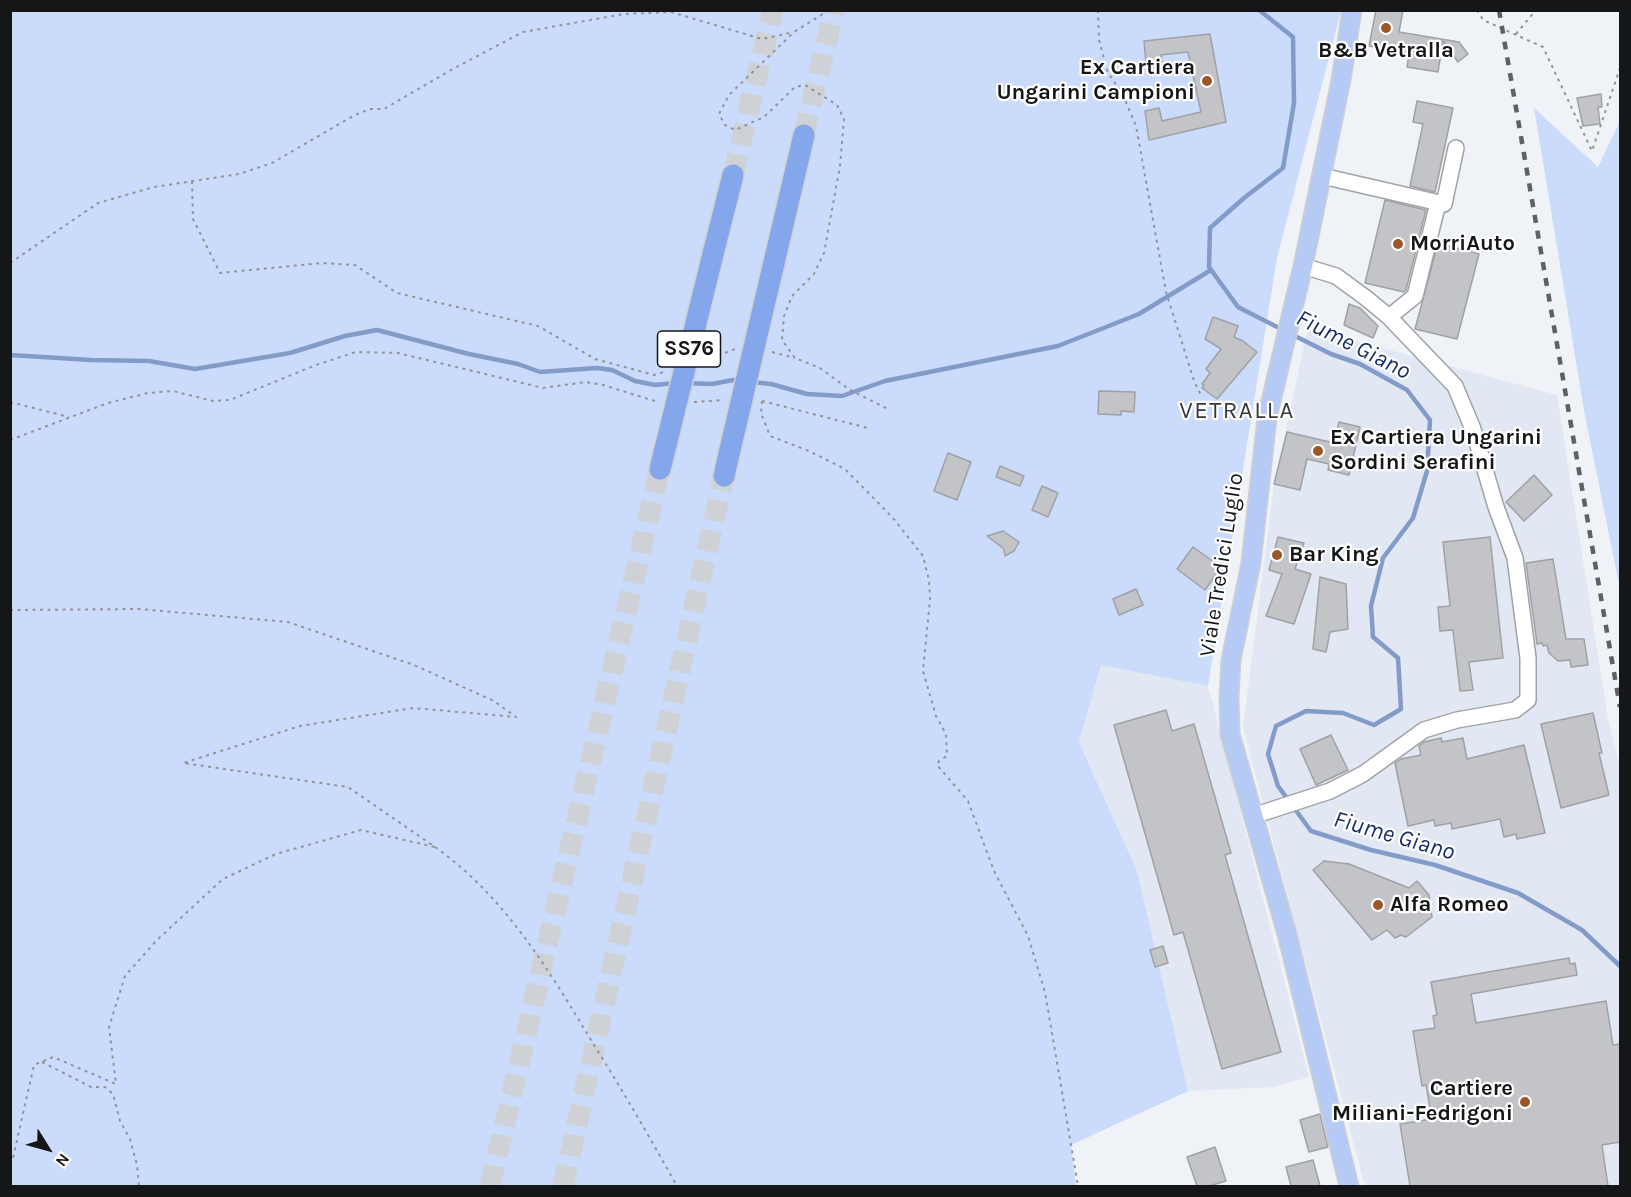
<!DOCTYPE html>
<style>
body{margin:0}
#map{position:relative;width:1631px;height:1197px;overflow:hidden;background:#eff2f6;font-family:Karla,sans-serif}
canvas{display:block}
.frame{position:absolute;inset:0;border:12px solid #151618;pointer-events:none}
.north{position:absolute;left:18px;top:1119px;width:60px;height:60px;-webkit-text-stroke:4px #fff;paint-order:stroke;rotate:127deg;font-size:16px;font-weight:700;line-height:24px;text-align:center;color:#151618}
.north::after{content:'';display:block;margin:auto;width:21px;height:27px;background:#151618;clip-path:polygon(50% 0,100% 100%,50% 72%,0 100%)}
</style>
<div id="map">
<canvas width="1631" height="1197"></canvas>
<div class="frame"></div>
<div class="north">N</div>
</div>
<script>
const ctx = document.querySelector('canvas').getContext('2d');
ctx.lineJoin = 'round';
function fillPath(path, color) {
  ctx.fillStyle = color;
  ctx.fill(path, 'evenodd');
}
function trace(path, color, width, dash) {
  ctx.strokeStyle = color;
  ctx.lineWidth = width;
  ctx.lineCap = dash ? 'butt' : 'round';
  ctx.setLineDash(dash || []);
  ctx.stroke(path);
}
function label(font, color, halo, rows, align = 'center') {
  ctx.font = font + ' Karla,sans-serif';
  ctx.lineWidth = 4.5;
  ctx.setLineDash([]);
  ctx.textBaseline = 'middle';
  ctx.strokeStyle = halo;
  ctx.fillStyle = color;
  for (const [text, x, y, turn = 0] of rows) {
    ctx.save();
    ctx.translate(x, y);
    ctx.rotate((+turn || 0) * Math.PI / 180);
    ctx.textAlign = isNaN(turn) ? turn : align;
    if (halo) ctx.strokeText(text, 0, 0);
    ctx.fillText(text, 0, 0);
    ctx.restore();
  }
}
fillPath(new Path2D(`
 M1308,328L1557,395L1608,719L1620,766V1186H1365L1243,728L1274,484Z
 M1101,665L1208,686L1309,1077L1273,1087L1188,1091L1137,871L1079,742Z`), '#e1e7f3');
fillPath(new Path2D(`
 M10,11H1341L1277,258L1208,686L1101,665L1079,742L1137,871L1188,1091L1071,1145L1076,1186H11Z
 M1534,108L1598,167L1620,121V589L1585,416Z`), '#cadbfb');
trace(new Path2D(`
 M1259,10L1293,37L1294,103L1283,168L1244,198L1210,228L1209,267L1238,307L1283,330
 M1291,334L1331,354L1360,364L1407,390L1430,420L1427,471L1413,518L1383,558L1371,606L1373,637L1398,658L1401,709L1374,725L1343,713L1306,711L1276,726L1268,754L1278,786L1311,831L1371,850L1435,865L1518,893L1582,930L1620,966
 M10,355L91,360L149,361L195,369L290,353L345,336L377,330L469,354L518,364L540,372L597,368L612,370L635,381L655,385L675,383
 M752,382L771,384L807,394L842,396L885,381L1058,346L1139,314L1211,270
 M686,383L712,384L733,380L740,381`), '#839bc8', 4.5);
const building = new Path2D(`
 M1376,10H1403L1399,32L1459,42L1468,54L1458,62L1443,41L1438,72L1407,67L1409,53L1369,46Z
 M1210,34L1226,122L1149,140L1145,111L1159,108L1162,121L1201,112L1188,52L1161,55L1162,62L1146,63L1144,41Z
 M1601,94L1602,107H1598L1600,124L1583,126L1577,98Z
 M1417,101L1453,108L1435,192L1410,186L1423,124L1413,122Z
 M1385,200L1426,210L1406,290L1404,292L1365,283Z
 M1438,243L1479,254L1457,339L1415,329Z
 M1349,304L1360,308L1378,326L1373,338L1344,325Z
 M1213,317L1238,326L1234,337L1243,341L1257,352L1217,399L1202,388L1204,385L1202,384L1210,373L1206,369L1221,349L1205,339Z
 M1099,391L1135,392L1134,412L1121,411V415L1098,414Z
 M1339,422L1360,427L1349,475L1328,470L1329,464L1307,459L1300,490L1274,484L1287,432L1334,443Z
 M948,453L971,462L957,500L934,491Z
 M1000,466L1024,476L1020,486L996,477Z
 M1534,475L1552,495L1524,521L1506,502Z
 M1042,486L1058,493L1048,517L1032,510Z
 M1003,531L1019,542L1014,551L1005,556L1004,549L987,536Z
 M1278,537L1304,543L1295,569L1311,574L1294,624L1266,616L1282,574L1269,570Z
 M1490,537L1503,658L1469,662L1473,690L1460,691L1453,630L1440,631L1438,607L1450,606L1443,542Z
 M1193,547L1221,567L1205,590L1177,569Z
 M1553,559L1566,639H1584L1588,665L1571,667L1570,660L1558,661L1549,653L1547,645L1543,646L1542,643L1537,644L1526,563Z
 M1320,577L1346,584L1348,629L1330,632L1326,652L1313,649Z
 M1136,589L1143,605L1119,615L1113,599Z
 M1166,710L1172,731L1194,724L1231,853L1225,855L1281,1052L1222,1069L1183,932L1174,935L1114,725Z
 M1593,713L1602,753H1599L1609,795L1561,808L1541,724Z
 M1331,735L1348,770L1316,785L1300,749Z
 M1441,738L1442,742L1463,738L1467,759L1524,745L1545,833L1517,839L1516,834L1504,837L1500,819L1452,829L1451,823L1435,826L1434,820L1408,826L1395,763L1401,759L1421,755L1419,746L1424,742Z
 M1324,861L1349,864L1409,888L1417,881L1429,895L1432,917L1406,937L1401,935L1395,938L1387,930L1372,940L1313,870Z
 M1163,946L1168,963L1155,967L1150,950Z
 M1569,958L1570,964L1575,963L1577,975L1471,994L1476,1023L1606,1001L1613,1045L1620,1044V1142L1602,1145L1608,1186H1410L1400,1124L1432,1119L1426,1085L1422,1086L1413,1031L1435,1028L1433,1016L1437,1015L1431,982Z
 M1320,1114L1328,1147L1309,1152L1300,1120Z
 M1215,1147L1226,1181L1209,1186H1197L1187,1157Z
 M1313,1160L1320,1186H1291L1286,1167Z`);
fillPath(building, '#c2c4c8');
trace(building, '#9fa1a5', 1.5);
trace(new Path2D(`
 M804,135L834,10
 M733,175L773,10
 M490,1186L660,469
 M563,1186L724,476`), '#ced1d5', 21, [21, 10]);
const minor = new Path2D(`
 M1322,176L1444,204L1456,148
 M1389,317L1415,296L1438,203
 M1253,816L1330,791L1363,774L1424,730L1457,720L1515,710L1528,700V658L1515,558L1496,507L1473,429L1455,386L1389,317L1366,298L1336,276L1303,266`);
const major = new Path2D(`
 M1349,1186L1287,934L1230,734L1229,696L1231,660L1251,563L1267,418L1303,266L1341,80L1352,10`);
const highway = new Path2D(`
 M713,254L733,175
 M773,267L804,135
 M660,469L666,445
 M724,476L729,454`);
trace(minor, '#a1a3a7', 18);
trace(major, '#d0d0d1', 21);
trace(highway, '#d0d0d1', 24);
trace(new Path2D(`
 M829,10L794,32L729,95L719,114L725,125L735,130L764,117L795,87L805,85L837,105L844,119L840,166L824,253L814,274L792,296L784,316L782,340L795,358L820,368L850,390L890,410
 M1098,10L1099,40L1108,73L1122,93L1136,126L1166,292L1194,381L1201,395
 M1477,10L1483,20L1543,47L1592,151L1620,68
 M1516,34L1536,10
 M192,181L193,219L220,273L321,263L355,265L397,293L538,326L595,359L654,375L667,371
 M10,263L98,203L154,187L239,174L272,163L355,115L370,109H384L451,70L523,32L624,14L671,12L762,39L794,32
 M772,352L795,358
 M704,361L735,349
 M762,401L761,413L770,436L809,451L845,469L893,518L923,556L929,580L930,599L923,671L936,716L946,734L947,756L939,761L937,765L968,801L994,871L1028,936L1045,992L1078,1186
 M762,401L868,428L870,427
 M10,402L69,417
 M694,402L724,400
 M10,440L108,403L148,393L173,391L213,401L230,400L316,365L356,352L398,353L543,388L586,382L603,385L658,402
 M10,610L139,609L288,622L414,665L494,701L516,717L413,708L300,726L183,763L348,787L435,847L361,830L276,854L223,879L157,940L125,976L109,1027L116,1084L53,1057L34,1065L13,1158L10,1157
 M435,847C502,894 548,968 589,1037C620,1086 649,1136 677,1186
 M42,1062L91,1087H105L113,1094L120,1121L130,1139L137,1165L139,1186`), '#929497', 2, [3, 4.5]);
trace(minor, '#fff', 15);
trace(major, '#b5caf4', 18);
trace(highway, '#84a7ec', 21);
trace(new Path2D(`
 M1499,10L1620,707`), '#5e6063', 4.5, [8, 8]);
const highwayBridge = new Path2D(`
 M666,445L713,254
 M729,454L773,267`);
trace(highwayBridge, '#d0d0d1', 24, []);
trace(highwayBridge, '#84a7ec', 21);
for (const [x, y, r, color] of [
 [1386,28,6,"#9b5727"],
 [1207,81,6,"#9b5727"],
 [1398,244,6,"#9b5727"],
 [1318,451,6,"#9b5727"],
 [1277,555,6,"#9b5727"],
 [1378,905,6,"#9b5727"],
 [1525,1102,6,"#9b5727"]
]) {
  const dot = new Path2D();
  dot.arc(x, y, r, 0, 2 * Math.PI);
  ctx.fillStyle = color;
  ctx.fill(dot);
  trace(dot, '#fff', 2);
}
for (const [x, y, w] of [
 [689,349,63]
]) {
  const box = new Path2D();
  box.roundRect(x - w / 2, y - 18, w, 36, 4.5);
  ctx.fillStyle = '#fff';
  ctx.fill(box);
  trace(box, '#151618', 1.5);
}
label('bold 21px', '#151618', null, [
 ["SS76",689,349]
]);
label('bold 22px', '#151618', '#fff', [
 ["B&B Vetralla",1386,51,"center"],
 ["Ex Cartiera",1195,68,"right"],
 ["Ungarini Campioni",1195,93,"right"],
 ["MorriAuto",1410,244],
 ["Ex Cartiera Ungarini",1330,438],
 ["Sordini Serafini",1330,463],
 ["Bar King",1289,555],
 ["Alfa Romeo",1390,905],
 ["Cartiere",1513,1089,"right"],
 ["Miliani-Fedrigoni",1513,1114,"right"]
], 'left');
label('22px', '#151618', '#fff', [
 ["Viale Tredici Luglio",1222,565,-81]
]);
label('italic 24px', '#173067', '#fff', [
 ["Fiume Giano",1353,345,27],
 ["Fiume Giano",1394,836,16]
]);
ctx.letterSpacing = '1.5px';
label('24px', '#36383b', '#fff', [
 ["VETRALLA",1237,411]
]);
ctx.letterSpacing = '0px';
</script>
